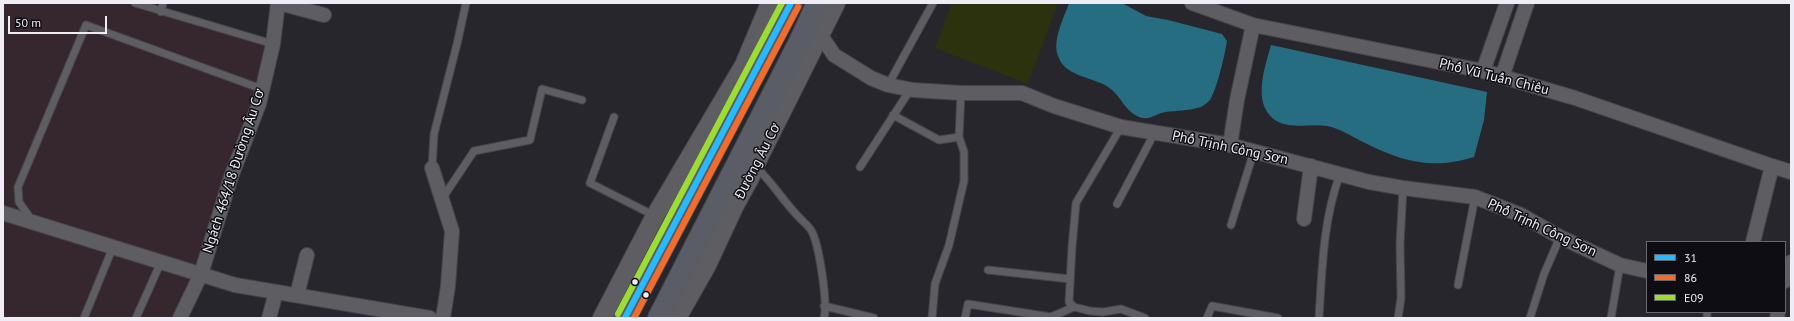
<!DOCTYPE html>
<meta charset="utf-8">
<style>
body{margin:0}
#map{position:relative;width:1794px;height:321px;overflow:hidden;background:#27262c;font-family:"PT Sans",sans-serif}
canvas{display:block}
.frame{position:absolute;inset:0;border:4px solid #eeedf5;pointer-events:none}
.legend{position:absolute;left:1646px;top:241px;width:140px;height:72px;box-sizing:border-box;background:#0e0d13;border:1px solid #68676d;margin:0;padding:5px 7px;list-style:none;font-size:12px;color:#eeedf5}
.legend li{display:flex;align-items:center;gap:8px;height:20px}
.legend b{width:20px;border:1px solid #68676d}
.scale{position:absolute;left:8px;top:16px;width:99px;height:18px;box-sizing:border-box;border:2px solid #eeedf5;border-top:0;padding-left:5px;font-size:12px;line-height:14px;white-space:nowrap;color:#eeedf5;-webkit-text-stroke:3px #0e0d13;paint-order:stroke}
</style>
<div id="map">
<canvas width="1794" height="321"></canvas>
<div class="frame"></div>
<ul class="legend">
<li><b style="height:5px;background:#27baff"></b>31</li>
<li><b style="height:5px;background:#f46c2c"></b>86</li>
<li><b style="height:5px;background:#9cdd31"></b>E09</li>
</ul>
<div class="scale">50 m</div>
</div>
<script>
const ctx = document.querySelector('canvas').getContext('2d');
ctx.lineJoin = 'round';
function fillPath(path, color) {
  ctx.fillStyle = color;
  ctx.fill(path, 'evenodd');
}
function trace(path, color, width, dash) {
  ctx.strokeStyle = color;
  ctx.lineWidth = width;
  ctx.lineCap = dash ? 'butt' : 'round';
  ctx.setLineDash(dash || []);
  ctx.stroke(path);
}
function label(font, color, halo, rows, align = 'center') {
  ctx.font = font + ' "PT Sans",sans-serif';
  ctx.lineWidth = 3;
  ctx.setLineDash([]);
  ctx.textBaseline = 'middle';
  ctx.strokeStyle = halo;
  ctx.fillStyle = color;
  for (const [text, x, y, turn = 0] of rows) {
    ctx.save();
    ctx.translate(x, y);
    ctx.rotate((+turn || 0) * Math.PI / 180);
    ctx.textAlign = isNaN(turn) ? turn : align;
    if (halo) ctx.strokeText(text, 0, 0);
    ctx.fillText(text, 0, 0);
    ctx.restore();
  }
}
fillPath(new Path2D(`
 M3,3H143L273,44L179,318H3Z`), '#36262e');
fillPath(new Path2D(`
 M952,3H1058L1028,84L935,48Z`), '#2c320e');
fillPath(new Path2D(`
 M1069,3H1122L1146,16L1168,20L1222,34L1227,41C1225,54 1218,84 1212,96C1211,100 1205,105 1201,107C1191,110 1177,111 1165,112C1155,114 1148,122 1137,116C1123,109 1121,94 1105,85C1089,77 1064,75 1058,56C1052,40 1064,18 1069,3Z
 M1271,45L1487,92L1484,120L1474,157C1431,170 1403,162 1363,142C1353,137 1339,128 1327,126C1306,123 1279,133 1266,110C1256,92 1266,63 1271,45Z`), '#266d82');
const service = new Path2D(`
 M135,3L273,44
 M161,12L163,3
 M888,85L933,3
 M893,115L939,140L959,137
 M614,117L590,183L655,216
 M1121,127L1076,203L1072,247L1069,302L1074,307L1090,311L1103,312L1121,309L1145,318
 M756,167C771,181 782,199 796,214C800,219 807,224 811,230C819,243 828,303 824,318
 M860,167L910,90
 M432,168L434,134L457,44L466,3
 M442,199L474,151L530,140L542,89L582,100
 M1117,204L1155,132
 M31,219L19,202L18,187L86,25L262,89
 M1231,225L1254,151
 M988,270L1070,279
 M1458,285L1475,197
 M824,306L874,318
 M84,318L113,247
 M136,318L161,262
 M932,318L935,284L949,245L964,181V152L959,137L961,93
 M965,318L968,304L1051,317L1074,307
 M1207,318L1212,306L1278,318
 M1319,318C1322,270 1323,220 1340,174
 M1398,318L1401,298L1400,244L1403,188
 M1530,318L1544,274L1560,237
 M1611,318L1620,265
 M1707,318V312`);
const minor = new Path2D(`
 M279,3L324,15
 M1192,3L1253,25L1483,71L1575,98L1772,166L1791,172
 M820,34L834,55L871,78L888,85L913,90L961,93H1022L1054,106L1121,127L1230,145L1369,182L1403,188L1475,197L1521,215L1560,237L1620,265L1647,271
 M1483,71L1507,3
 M1502,77L1527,3
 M1230,145L1237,100L1253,25
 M432,168L452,231L448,286L443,318
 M3,213L235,285L430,318
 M1304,219L1311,166
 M1753,242L1772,166
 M1785,281L1791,262
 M297,295L307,255
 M180,318L201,274L231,177L259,104L273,44L278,3
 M269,318L276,292
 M1777,318L1778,312`);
const tertiary = new Path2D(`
 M602,318L655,216L744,65L770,3
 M677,318L707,265L734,207L750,178L755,165L836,3`);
const primary = new Path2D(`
 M625,318L791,3
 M659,318L800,42L818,3`);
trace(service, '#444449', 9);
trace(minor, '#444449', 16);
trace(tertiary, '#444449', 20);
trace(primary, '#444449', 24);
trace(service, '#5e5d62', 7);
trace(minor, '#5e5d62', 14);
trace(tertiary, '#5e5d62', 18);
trace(primary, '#5a5d66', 22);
trace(new Path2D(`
 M625,318L791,3`), '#27baff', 6);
trace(new Path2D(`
 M634,318L798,7`), '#f46c2c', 6);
trace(new Path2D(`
 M618,314L782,3`), '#9cdd31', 6);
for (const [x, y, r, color] of [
 [635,282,3.5,"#eeedf5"],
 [646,295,3.5,"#eeedf5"]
]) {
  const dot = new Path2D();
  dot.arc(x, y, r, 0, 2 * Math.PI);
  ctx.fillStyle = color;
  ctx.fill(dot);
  trace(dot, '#0e0d13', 1.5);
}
label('14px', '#eeedf5', '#0e0d13', [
 ["Phố Vũ Tuấn Chiêu",1494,77,14],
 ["Phố Trịnh Công Sơn",1230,148,12],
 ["Đường Âu Cơ",758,161,-63],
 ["Ngách 464/18 Đường Âu Cơ",234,171,-72],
 ["Phố Trịnh Công Sơn",1542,228,25]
]);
</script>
